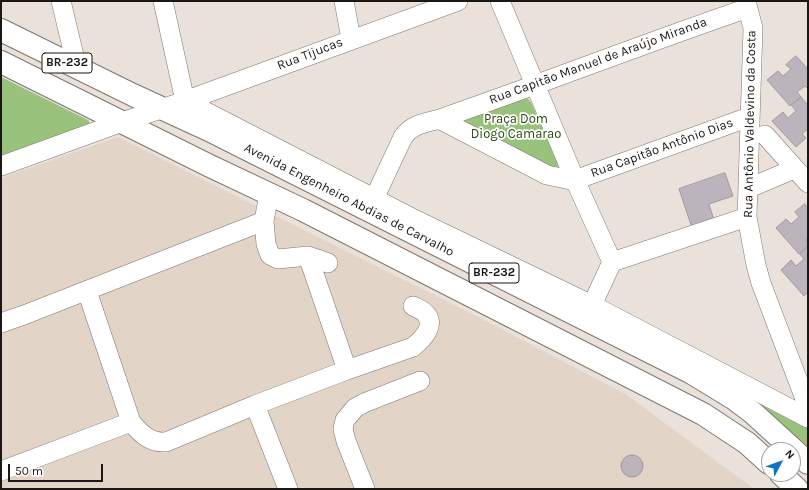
<!DOCTYPE html>
<meta charset="utf-8">
<style>
body{margin:0}
#map{position:relative;width:809px;height:490px;overflow:hidden;background:#eae1da;font-family:Karla,sans-serif}
canvas{display:block}
.frame{position:absolute;inset:0;border:2px solid #1a1714;pointer-events:none}
.north{position:absolute;left:761px;top:442px;width:40px;height:40px;box-sizing:border-box;background:#fff;border:1px solid #a3a2a1;border-radius:50%;rotate:49deg;font-size:11px;font-weight:700;line-height:16px;text-align:center;color:#1a1714}
.north::after{content:'';display:block;margin:auto;width:14px;height:18px;background:#0877c1;clip-path:polygon(50% 0,100% 100%,50% 72%,0 100%)}
.scale{position:absolute;left:8px;top:464px;width:95px;height:18px;box-sizing:border-box;border:2px solid #1a1714;border-top:0;padding-left:5px;font-size:12px;line-height:14px;white-space:nowrap;color:#1a1714;-webkit-text-stroke:3px #fff;paint-order:stroke}
</style>
<div id="map">
<canvas width="809" height="490"></canvas>
<div class="frame"></div>
<div class="north">N</div>
<div class="scale">50 m</div>
</div>
<script>
const ctx = document.querySelector('canvas').getContext('2d');
ctx.lineJoin = 'round';
function fillPath(path, color) {
  ctx.fillStyle = color;
  ctx.fill(path, 'evenodd');
}
function trace(path, color, width, dash) {
  ctx.strokeStyle = color;
  ctx.lineWidth = width;
  ctx.lineCap = dash ? 'butt' : 'round';
  ctx.setLineDash(dash || []);
  ctx.stroke(path);
}
function label(font, color, halo, rows, align = 'center') {
  ctx.font = font + ' Karla,sans-serif';
  ctx.lineWidth = 3.5;
  ctx.setLineDash([]);
  ctx.textBaseline = 'middle';
  ctx.strokeStyle = halo;
  ctx.fillStyle = color;
  for (const [text, x, y, turn = 0] of rows) {
    ctx.save();
    ctx.translate(x, y);
    ctx.rotate((+turn || 0) * Math.PI / 180);
    ctx.textAlign = isNaN(turn) ? turn : align;
    if (halo) ctx.strokeText(text, 0, 0);
    ctx.fillText(text, 0, 0);
    ctx.restore();
  }
}
fillPath(new Path2D(`
 M118,137L490,323L627,395L754,489H1V178Z`), '#e3d4c8');
fillPath(new Path2D(`
 M1,77L86,119L89,121V126L1,160Z
 M525,98L528,99L531,102L558,164L557,170L463,122L465,120Z
 M712,380L808,422V452Z`), '#99c37c');
const building = new Path2D(`
 M796,56L808,69V89L805,86L797,92L801,97L790,106L767,80L778,71L783,76L791,69L786,65Z
 M801,97L808,105V129L802,134L806,138L796,147L772,121L783,112L788,118L796,111L792,106Z
 M725,173L733,196L709,204L714,220L692,228L679,189Z
 M805,204L808,208V238L806,240L808,243V246L799,254L776,228L786,219L791,224L799,217L795,212Z
 M808,247V292L804,296L781,270L791,260L796,266L804,259L800,254Z
 M621 466a11 11 0 1 1 22 0a11 11 0 1 1-22 0Z`);
fillPath(building, '#bcb4bc');
trace(building, '#a19aa2', 1);
const minor = new Path2D(`
 M61,1L77,68
 M163,1L185,101L410,217L592,305L808,418
 M344,1L351,39
 M500,1L575,180L612,262
 M746,1L753,28L747,217L756,265L761,283L808,407
 M439,119L547,175L571,180H575L749,117
 M765,135L808,183
 M1,166L122,122L185,101L458,1
 M749,188L794,169
 M269,194L264,221L266,244L270,255L278,259L308,256L347,370L255,405L288,489
 M374,199L403,137C412,124 425,123 440,119C449,116 459,112 468,109C562,76 654,40 748,8
 M308,256L317,259L328,263
 M87,291L131,422C141,434 150,443 166,442L255,405
 M592,305L612,262L747,217
 M1,323L24,315L264,221
 M347,370L413,347C423,339 437,324 425,313C422,310 417,308 413,306
 M1,471L131,422
 M365,489L346,441L343,429L345,420L355,408L364,403L420,381`);
const highway = new Path2D(`
 M1,30L133,95L209,130L692,373L733,398L753,413L808,463
 M1,62L210,166L303,210L703,414L747,443L769,463
 M781,474L797,489`);
trace(minor, '#7e766f', 20);
trace(highway, '#7e766f', 24);
trace(minor, '#fff', 19);
trace(highway, '#fff', 22);
for (const [x, y, w] of [
 [67,63,50],
 [494,273,50]
]) {
  const box = new Path2D();
  box.roundRect(x - w / 2, y - 10, w, 20, 3);
  ctx.fillStyle = '#fff';
  ctx.fill(box);
  trace(box, '#1a1714', 1);
}
label('bold 12px', '#1a1714', null, [
 ["BR-232",67,63],
 ["BR-232",494,273]
]);
label('13px', '#1a1714', '#fff', [
 ["Rua Tijucas",310,54,-21],
 ["Rua Capitão Manuel de Araújo Miranda",598,61,-20],
 ["Rua Antônio Valdevino da Costa",750,124,-89],
 ["Rua Capitão Antônio Dias",662,148,-20],
 ["Avenida Engenheiro Abdias de Carvalho",349,200,27]
]);
label('13px', '#2b4a0f', '#fff', [
 ["Praça Dom",516,119],
 ["Diogo Camarao",516,134]
]);
</script>
